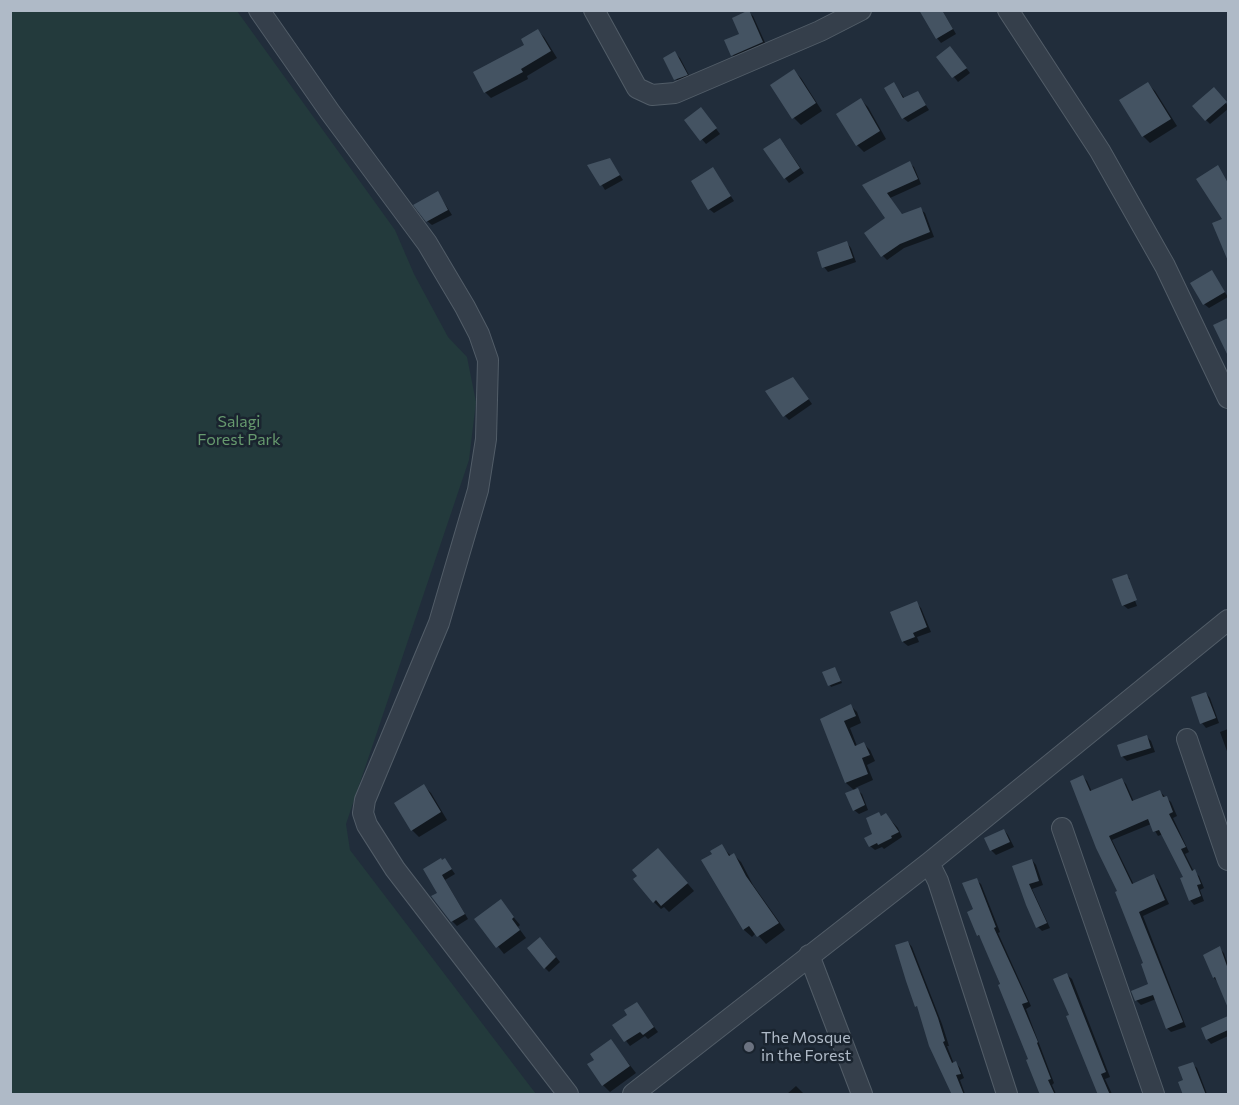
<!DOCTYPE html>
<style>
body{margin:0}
#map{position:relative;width:1239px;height:1105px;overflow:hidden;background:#212d3b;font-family:Commissioner,sans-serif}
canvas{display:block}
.frame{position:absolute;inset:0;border:12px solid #afbac7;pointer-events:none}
</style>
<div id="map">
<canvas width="1239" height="1105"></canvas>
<div class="frame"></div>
</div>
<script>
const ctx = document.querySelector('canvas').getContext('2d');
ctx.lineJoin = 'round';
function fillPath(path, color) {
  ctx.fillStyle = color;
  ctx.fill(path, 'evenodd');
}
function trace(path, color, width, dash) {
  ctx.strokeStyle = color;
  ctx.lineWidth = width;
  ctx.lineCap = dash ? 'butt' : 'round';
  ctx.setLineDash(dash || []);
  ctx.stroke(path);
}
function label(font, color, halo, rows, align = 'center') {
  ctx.font = font + ' Commissioner,sans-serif';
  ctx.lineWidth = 5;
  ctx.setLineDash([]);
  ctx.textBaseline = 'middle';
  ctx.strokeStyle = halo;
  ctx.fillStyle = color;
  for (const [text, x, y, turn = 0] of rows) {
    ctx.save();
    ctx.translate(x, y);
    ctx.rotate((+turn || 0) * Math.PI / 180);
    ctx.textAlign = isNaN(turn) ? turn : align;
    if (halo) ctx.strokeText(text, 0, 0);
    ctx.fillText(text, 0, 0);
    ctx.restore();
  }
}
fillPath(new Path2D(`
 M10,11H237L395,230L414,274L448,337L467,357L476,402L469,460L346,824L350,850L536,1094H11Z`), '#233a3c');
fillPath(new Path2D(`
 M942,10L956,34L941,43L937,38Z
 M748,12L753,16L767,47L737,60L733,55Z
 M538,31L544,37L557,58L527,76L528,79L491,98L485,92Z
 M954,52L970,73L958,82L938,57Z
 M675,53L680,58L691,79L680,84L676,79Z
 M794,71L801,78L822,111L801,125L794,118L772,86Z
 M894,84L905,99L918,93L929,110L908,122L903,118Z
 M1148,84L1155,91L1177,126L1150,143L1143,136Z
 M1218,94L1228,106V109L1210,124L1206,120Z
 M861,100L868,107L886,139L864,152L857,145Z
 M705,114L720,134L706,144L686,121Z
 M784,144L804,173L789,183L785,178Z
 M610,160L623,180L605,190L590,166Z
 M909,163L914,167L921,184L890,198L903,216L920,209L925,213L934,237L904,248L887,260L883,256L887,218L864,186Z
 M1217,167L1228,183V252L1224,247V219Z
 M713,169L734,201L714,213L709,209Z
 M438,193L452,215L432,225L427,221Z
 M847,243L851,248L856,262L828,272L824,267Z
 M1212,272L1228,297L1209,308L1204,304Z
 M797,383L812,404L789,420L785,416Z
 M1126,575L1130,579H1127L1137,606L1128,609L1123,605Z
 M916,603L921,608L931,632L917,637L919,642L908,646L903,642L892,613Z
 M836,670L842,683L831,687L830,685Z
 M1206,693L1210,698L1219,723L1206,728L1202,723Z
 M851,706L857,712L861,723L850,728L857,746L864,744L870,750L875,761L867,765L873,780L855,788L862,794L868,810L859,814L854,810L855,791L846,783L822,720Z
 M1228,729V754L1220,732Z
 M1147,737L1151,741L1155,752L1127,761L1122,756Z
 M1083,777L1087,781L1092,792L1122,780L1126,784L1134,802L1160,792L1171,802L1177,816L1173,818L1189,852L1185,854L1194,872L1199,876L1204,888L1200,890L1204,901L1194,905L1190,900L1185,878L1163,834L1158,836L1151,824L1112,840L1134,885L1154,876L1158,880L1169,904L1143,916L1186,1027L1171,1032L1167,1028L1156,999L1141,1005L1136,1000L1150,985L1145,964L1119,892Z
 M424,786L431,793L447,820L419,837L412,830Z
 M878,813L882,817L886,815L898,828L902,837L884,849L882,847L875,850L870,846Z
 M1004,830L1008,835L1014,847L996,855L991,850Z
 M721,846L731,856L734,855L741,862L753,885L785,930L766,944L756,933L752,937L744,930L703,860L714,854Z
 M665,857L694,891L669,912L664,907L661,909L654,902Z
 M445,860L455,874L445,880L468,919L457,926L452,921L439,893L425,870Z
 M1032,860L1036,865L1043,885L1032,889L1050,928L1042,931L1038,927L1014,867Z
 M976,880L981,884L1000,932L998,933L1031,1006L1026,1009L1054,1083L1052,1085L1056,1094H1041L1030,1060L982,939L978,935L975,910Z
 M500,901L520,925L518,927L526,938L504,954L476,919Z
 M908,942L912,947L942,1024L949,1046H947L954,1064L956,1063L960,1068L964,1078L960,1080L965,1094H953L920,1009L917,1006L907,981Z
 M545,943L560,962L549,972L545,968Z
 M1219,948L1224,953L1228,965L1225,967L1228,978L1218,982L1214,978Z
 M1067,975L1072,979L1110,1077L1105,1079L1112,1094H1099L1071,1016Z
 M637,1004L658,1032L648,1039L645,1036L630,1046L614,1025L629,1015Z
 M1228,1018V1036L1211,1044L1207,1039L1203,1029Z
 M611,1041L636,1073L610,1092L603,1085Z
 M1192,1064L1197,1068L1207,1094H1185V1081Z
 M796,1086L804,1094H787Z`), '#0007');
fillPath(new Path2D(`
 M749,10L763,42L731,56L724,40L739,34L732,18Z
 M919,10H942L953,29L936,39Z
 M538,29L551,51L521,69L523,72L484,93L473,72L524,45L521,39Z
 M950,46L967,68L952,78L936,57Z
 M675,51L688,75L674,80L663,58Z
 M794,69L816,103L792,119L770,85Z
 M894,82L903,98L918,91L926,105L902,119L884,88Z
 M1148,82L1171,119L1142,137L1119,100Z
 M1214,87L1227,102L1205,121L1192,106Z
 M861,98L880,131L856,146L836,114Z
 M701,107L717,128L700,141L684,120Z
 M780,138L800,168L784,179L763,149Z
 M610,158L620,175L600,186L587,165Z
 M910,161L918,179L887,193L902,214L921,207L930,232L900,244L881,257L864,233L885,218L862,185Z
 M1218,165L1228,183V261L1212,223L1222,219L1196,179Z
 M713,167L731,196L708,210L691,181Z
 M438,191L448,210L426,222L413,205Z
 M847,241L853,258L822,268L817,252Z
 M1212,270L1225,292L1203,305L1190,283Z
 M1228,318V356L1213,325Z
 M793,377L809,399L783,417L765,391Z
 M1127,574L1137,600L1122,606L1112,579Z
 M917,601L927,627L913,633L915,637L902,642L890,612Z
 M835,667L841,681L828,686L822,672Z
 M1206,692L1216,718L1200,724L1191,697Z
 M851,704L856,716L844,721L855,746L864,742L870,755L862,758L868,774L845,783L820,719Z
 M1147,735L1151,748L1121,757L1117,745Z
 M1083,775L1090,791L1122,778L1132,801L1160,790L1163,797L1167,796L1173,812L1169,814L1186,847L1181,849L1192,871L1195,869L1201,884L1197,885L1201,896L1189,901L1180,878L1183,877L1159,830L1153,832L1148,819L1109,836L1132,884L1154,874L1165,900L1139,912L1183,1022L1166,1029L1153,995L1135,1001L1131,991L1148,984L1141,964L1143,963L1115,892L1117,891L1096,848L1070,781Z
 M424,784L441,812L411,831L394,803Z
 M858,788L865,805L853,811L845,793Z
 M879,812L881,816L886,813L899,832L891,836L892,838L878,845L877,843L869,847L864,838L872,834L866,818Z
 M1004,829L1010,842L990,851L984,838Z
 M722,844L729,856L734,853L746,876L779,923L757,937L749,926L743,930L701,860L712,854L710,851Z
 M658,848L688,883L661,906L656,900L653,903L633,879L637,876L632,870Z
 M441,858L442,860L445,858L452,869L442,875L465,914L451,922L431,896L437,893L423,869Z
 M1032,859L1039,881L1029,884L1047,923L1036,928L1026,905L1012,866Z
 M977,878L996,927L994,928L1028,1002L1022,1004L1038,1042L1037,1043L1051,1079L1048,1080L1055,1095H1040L1026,1060L1028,1059L998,985L1000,984L979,935L977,936L967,912L973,909L962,883Z
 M501,899L514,917L512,919L520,930L496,948L474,919Z
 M540,937L556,957L544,969L527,948Z
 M908,941L938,1018L945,1041L943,1042L952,1063L956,1061L961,1074L956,1075L964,1095H952L929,1046L917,1006L915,1007L906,981L895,945Z
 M1220,946L1228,969V1008L1215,977L1213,978L1203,955Z
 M1067,973L1106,1072L1101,1074L1110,1095H1098L1066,1016L1069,1015L1053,979Z
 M637,1002L654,1027L643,1035L640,1032L624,1042L612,1025L627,1015L624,1010Z
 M1228,1016V1030L1206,1040L1201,1028Z
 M611,1039L630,1066L602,1086L587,1064L594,1060L590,1054Z
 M1193,1062L1206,1095H1183L1178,1082L1183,1080L1178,1067Z`), '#445362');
const minor = new Path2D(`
 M259,10L330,112L427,243L465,307L479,334L488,360L486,439L478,490L439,623L365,800L363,813L367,825L395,869L568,1094
 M594,10L637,88L652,95L675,93L820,31L861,10
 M1008,10L1100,151L1165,266L1228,398
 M1187,739L1228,860
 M1062,828L1154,1094
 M929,863L938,881L1007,1094
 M809,955L862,1094
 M633,1094L929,863L1228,620`);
trace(minor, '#525d68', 22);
trace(minor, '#353f4b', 20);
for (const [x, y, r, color] of [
 [749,1047,6,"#6b7280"]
]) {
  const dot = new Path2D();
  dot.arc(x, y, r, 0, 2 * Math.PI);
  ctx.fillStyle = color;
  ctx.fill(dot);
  trace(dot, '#1a242f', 2);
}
label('16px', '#66996e', '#1a242f', [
 ["Salagi",239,422],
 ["Forest Park",239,440]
]);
label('16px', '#afbac7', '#1a242f', [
 ["The Mosque",761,1038],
 ["in the Forest",761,1056]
], 'left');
</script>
